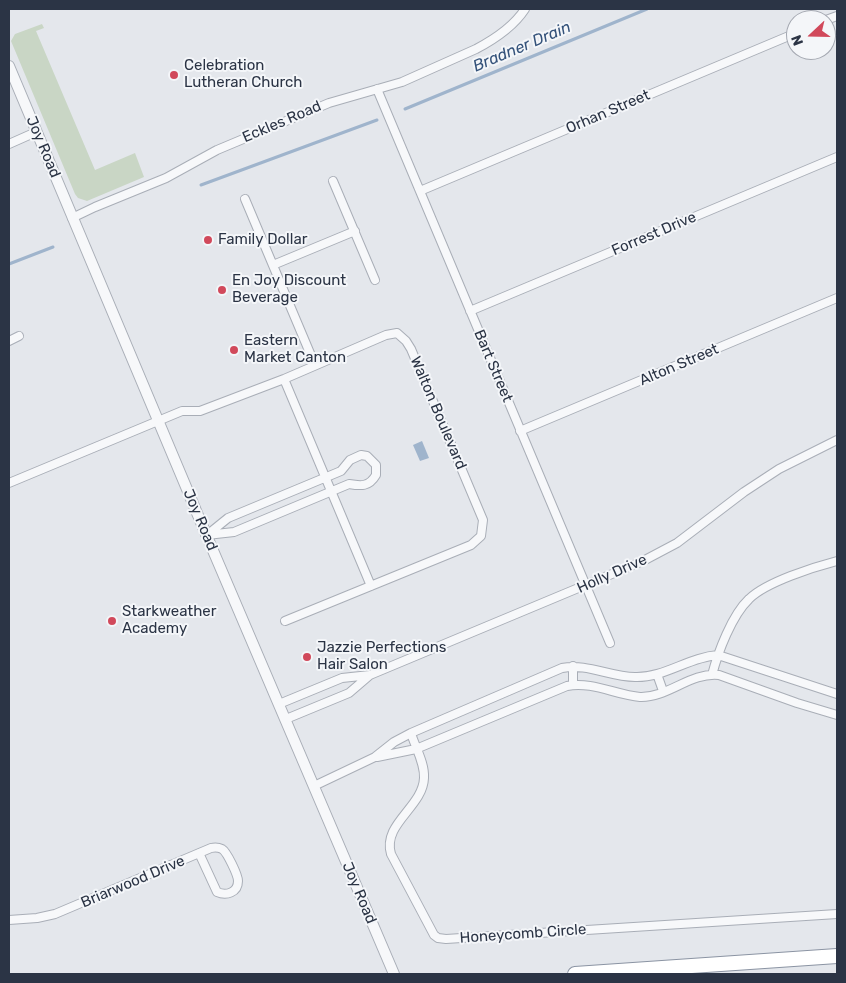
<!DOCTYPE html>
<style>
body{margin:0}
#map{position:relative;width:846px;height:983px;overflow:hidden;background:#e4e7ec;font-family:Rubik,sans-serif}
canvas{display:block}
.frame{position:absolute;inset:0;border:10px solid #2b3445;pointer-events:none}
.north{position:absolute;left:786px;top:10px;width:50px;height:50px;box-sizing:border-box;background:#f4f6f9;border:1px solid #a4a8b1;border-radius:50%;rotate:249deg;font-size:14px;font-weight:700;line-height:20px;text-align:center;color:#2b3445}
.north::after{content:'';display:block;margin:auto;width:18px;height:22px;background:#d1495b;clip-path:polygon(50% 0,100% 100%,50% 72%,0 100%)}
</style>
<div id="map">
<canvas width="846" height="983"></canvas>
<div class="frame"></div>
<div class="north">N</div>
</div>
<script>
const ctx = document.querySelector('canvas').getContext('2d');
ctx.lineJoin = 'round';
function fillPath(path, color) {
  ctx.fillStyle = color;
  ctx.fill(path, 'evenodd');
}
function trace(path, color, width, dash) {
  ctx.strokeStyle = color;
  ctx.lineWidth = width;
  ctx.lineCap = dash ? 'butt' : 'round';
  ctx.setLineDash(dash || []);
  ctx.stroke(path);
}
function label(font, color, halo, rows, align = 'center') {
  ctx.font = font + ' Rubik,sans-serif';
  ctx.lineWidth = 4;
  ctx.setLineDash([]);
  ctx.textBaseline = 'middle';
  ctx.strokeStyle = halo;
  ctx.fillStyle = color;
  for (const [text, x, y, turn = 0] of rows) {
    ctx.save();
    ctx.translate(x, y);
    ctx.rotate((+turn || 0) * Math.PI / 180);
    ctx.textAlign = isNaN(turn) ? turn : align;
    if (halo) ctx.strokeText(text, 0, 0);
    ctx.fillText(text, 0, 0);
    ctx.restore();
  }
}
fillPath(new Path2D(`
 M42,24L44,28L36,31L95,170L135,153L144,177L87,201L78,198L75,194L11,41L15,34Z`), '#c9d6c5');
fillPath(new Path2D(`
 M422,441L429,458L420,461L413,445Z`), '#9fb4cc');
trace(new Path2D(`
 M405,109L647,9
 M201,185L377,120
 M9,264L53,247`), '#9fb4cc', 3);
const minor = new Path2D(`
 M826,20L837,16
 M377,89L610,643
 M9,144L36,132
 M333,181L375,280
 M420,191L796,33
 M245,199L315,365
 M72,218L95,207L166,178L217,150L329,103L402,82L476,49C495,39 514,26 525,9
 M273,265L355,231
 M470,311L837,157
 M9,341L19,336
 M284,379L371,586
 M520,431L837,298
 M361,455L367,456L376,465V475C369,487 361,486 349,484L234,532L207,535L228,518L341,471L350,460Z
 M9,483L182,411H200L284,379L386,335L397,333L406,341L411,349L483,520L481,536L471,545L285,621
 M573,666V685
 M657,674L663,691
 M712,675C718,652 732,615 749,599C766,582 814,567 837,561
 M279,704L342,678L370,675L643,561L677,543L744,492L779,469L837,440
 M286,719L349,693L370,675
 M411,733C415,747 425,763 424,778C423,807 382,824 391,854L434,935L438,938L446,939L837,914
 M377,757L416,749L567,686C592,681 616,695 640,697C668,698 690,672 719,675L797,703L837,715
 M314,786L375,757L394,742L411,733L562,668C587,663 610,677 635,677C664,678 689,657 718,655L837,694
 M9,920L37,918L55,914L211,848C215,847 218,847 222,849C227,852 238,875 238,881C238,893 226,896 217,892L199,853`);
const tertiary = new Path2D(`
 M9,66L197,513L394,974`);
const motorway = new Path2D(`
 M575,974L837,956`);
trace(minor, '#a9aeb7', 10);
trace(tertiary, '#a9aeb7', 12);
trace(motorway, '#8b94a3', 16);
trace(minor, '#f7f8fa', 8);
trace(tertiary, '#f7f8fa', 10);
trace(motorway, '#fff', 14);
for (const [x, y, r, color] of [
 [174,75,5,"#d1495b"],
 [208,240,5,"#d1495b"],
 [222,290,5,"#d1495b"],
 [234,350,5,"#d1495b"],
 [112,621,5,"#d1495b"],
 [307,657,5,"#d1495b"]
]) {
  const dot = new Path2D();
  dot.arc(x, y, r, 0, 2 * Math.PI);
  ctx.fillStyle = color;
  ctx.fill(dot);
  trace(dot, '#f4f6f9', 2);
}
label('15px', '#2b3445', '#f4f6f9', [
 ["Celebration",184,66],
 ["Lutheran Church",184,83],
 ["Family Dollar",218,240],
 ["En Joy Discount",232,281],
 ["Beverage",232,298],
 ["Eastern",244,341],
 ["Market Canton",244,358],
 ["Starkweather",122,612],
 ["Academy",122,629],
 ["Jazzie Perfections",317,648],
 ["Hair Salon",317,665]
], 'left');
label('15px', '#2b3445', '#f4f6f9', [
 ["Orhan Street",608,112,-23],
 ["Eckles Road",282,122,-23],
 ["Joy Road",43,147,67],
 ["Forrest Drive",654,234,-23],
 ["Alton Street",679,365,-23],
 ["Bart Street",493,366,67],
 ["Walton Boulevard",438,413,67],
 ["Joy Road",200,520,67],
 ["Holly Drive",612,574,-24],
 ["Briarwood Drive",133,882,-23],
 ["Joy Road",359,893,67],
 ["Honeycomb Circle",523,934,-4]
]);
label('italic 16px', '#34527a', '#f4f6f9', [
 ["Bradner Drain",522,47,-23]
]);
</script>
